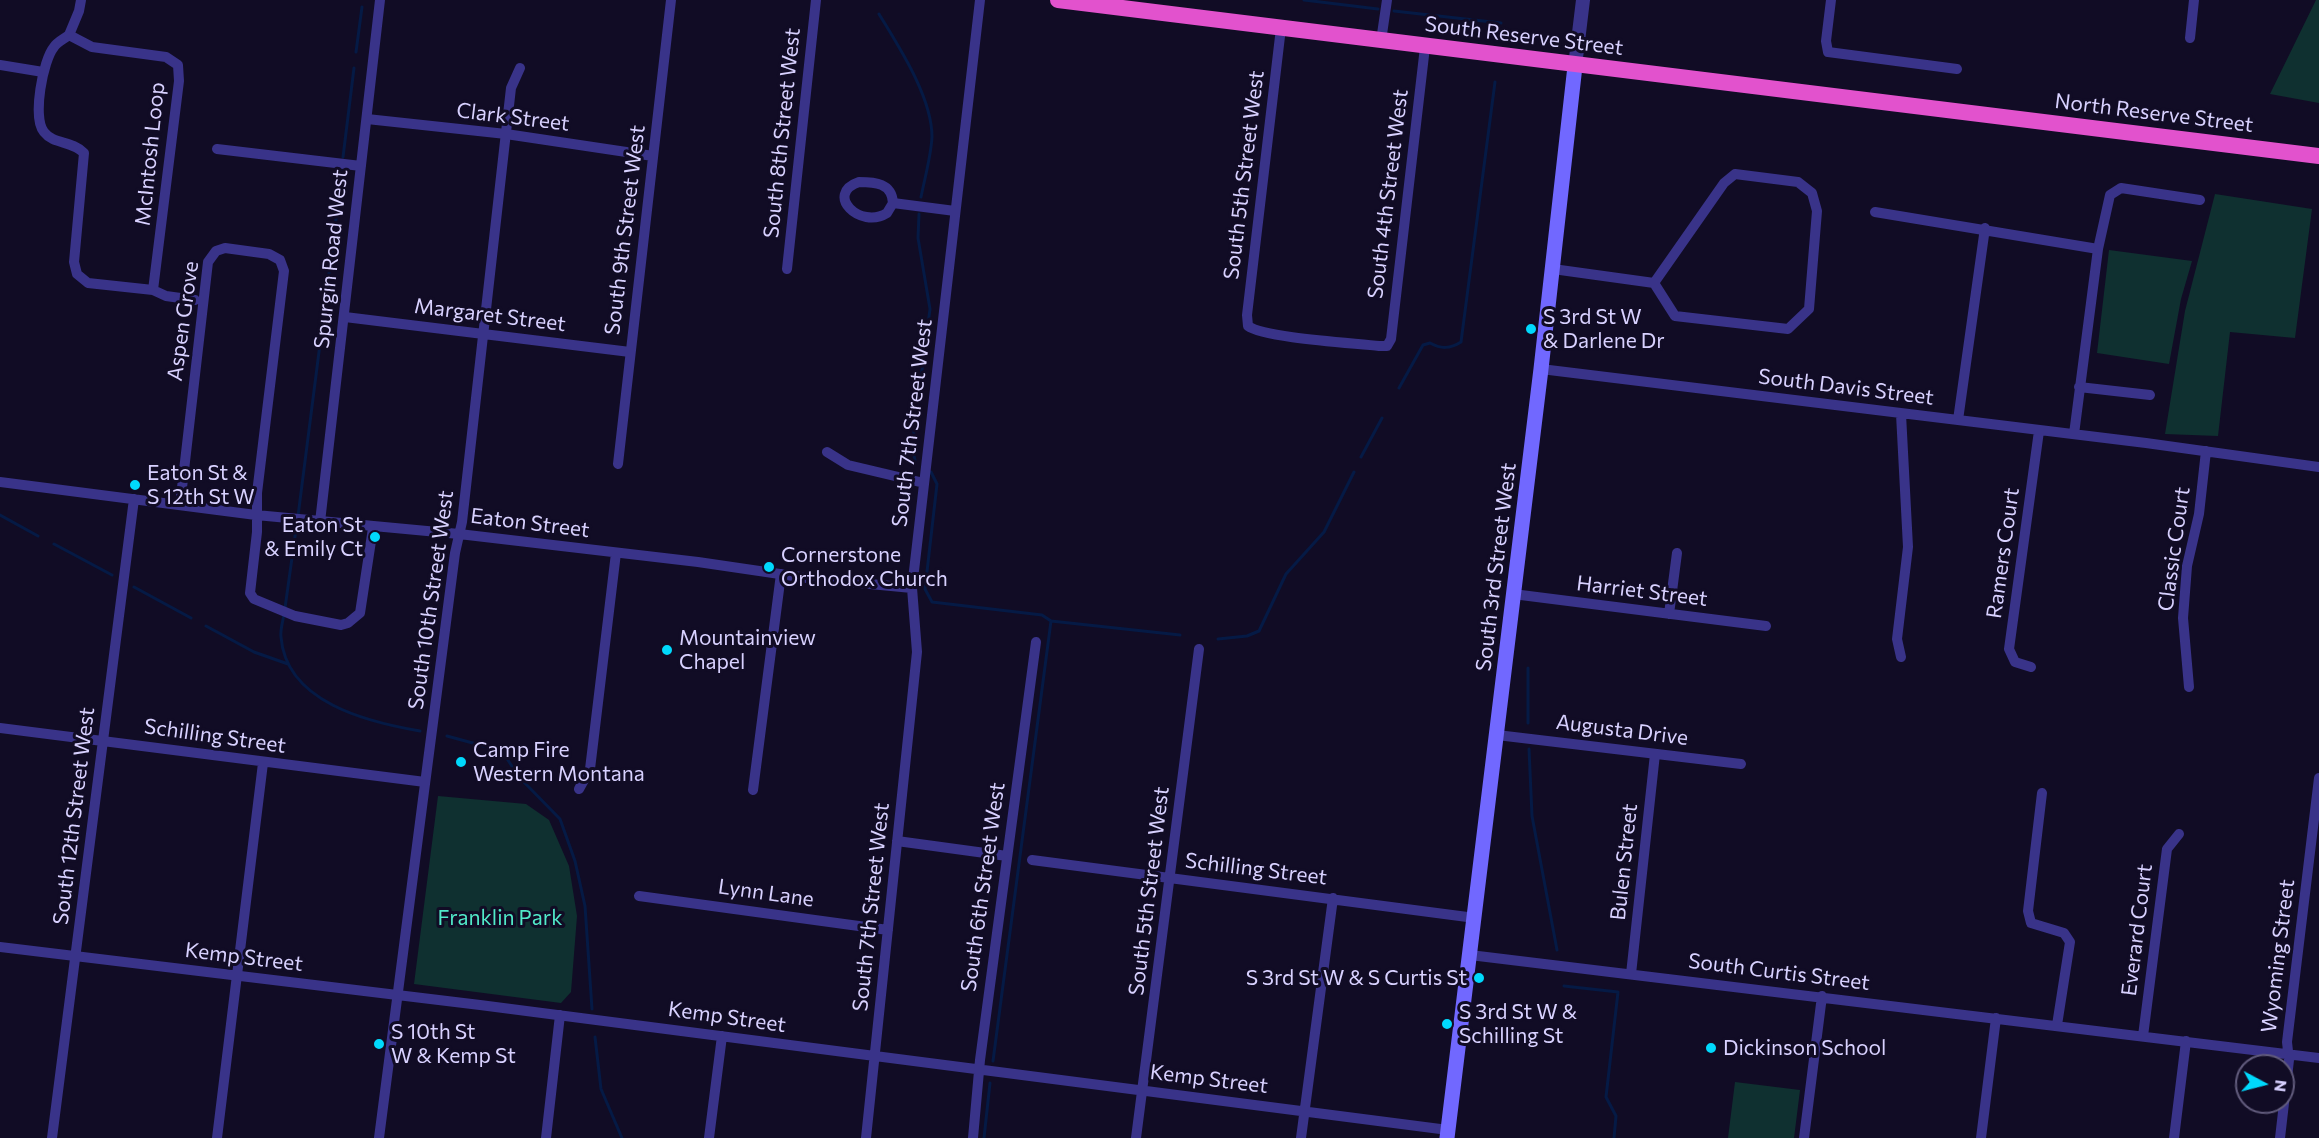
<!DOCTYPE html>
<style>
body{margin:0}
#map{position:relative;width:2319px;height:1138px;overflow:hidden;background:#110c25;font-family:Commissioner,sans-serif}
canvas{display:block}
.north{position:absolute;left:2235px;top:1054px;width:60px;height:60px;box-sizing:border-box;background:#110c25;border:2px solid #615b7c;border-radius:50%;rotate:97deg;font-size:16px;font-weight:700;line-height:24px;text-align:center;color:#d8d1ff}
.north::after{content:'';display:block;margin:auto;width:21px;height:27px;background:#00d9fc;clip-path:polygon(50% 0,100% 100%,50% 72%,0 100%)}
</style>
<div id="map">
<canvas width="2319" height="1138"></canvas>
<div class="north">N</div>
</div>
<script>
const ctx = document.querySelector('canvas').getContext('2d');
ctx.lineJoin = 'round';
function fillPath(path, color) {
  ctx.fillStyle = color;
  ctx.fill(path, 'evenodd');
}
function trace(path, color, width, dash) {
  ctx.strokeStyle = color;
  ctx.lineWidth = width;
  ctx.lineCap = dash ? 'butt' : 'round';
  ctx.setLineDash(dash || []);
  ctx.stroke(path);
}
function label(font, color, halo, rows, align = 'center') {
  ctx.font = font + ' Commissioner,sans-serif';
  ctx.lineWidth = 6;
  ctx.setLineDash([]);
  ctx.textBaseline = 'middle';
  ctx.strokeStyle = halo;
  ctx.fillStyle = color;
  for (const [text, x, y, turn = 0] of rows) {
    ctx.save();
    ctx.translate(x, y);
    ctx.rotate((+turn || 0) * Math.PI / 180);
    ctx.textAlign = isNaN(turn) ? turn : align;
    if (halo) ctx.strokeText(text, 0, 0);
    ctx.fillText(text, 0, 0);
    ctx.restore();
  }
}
fillPath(new Path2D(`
 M2316,0H2319V103L2270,94Z
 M2215,194L2312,209L2295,338L2230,332L2218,436L2165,434L2185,311Z
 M2109,250L2192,261L2181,299L2169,364L2097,353Z
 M438,796L526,804L549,820L569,866L577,916L571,992L561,1003L414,984Z
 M1735,1082L1800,1090L1794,1138H1728Z`), '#0f3030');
trace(new Path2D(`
 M1304,0L1378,9
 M1394,11L1501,23
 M879,14C899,47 932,97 932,137C931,156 925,177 921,197
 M356,52L362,7
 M343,157L354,68
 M1399,388L1423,345L1430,343C1441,349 1450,349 1461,342L1495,82
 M1361,457L1382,418
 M915,460L912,447L930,309L918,238L919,214
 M931,472L937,484L925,589L932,602L1042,615L1051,621L993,1061
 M0,515L38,536
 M298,516L342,172
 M54,544L112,575
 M134,587L191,618
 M285,608L297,522
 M284,614C283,621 280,630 281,637C286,702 367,722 420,731
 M1051,621L1180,635
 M206,626L254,652L288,664
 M1218,639L1247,636L1259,631L1286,574L1324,532L1354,472
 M1528,723V668
 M447,736L502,751L519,777L560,819L575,861L585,906L592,1009
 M1529,749L1532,816L1557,950
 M1564,986L1618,992L1606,1097L1616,1116L1614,1138
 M595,1037L601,1089L622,1138
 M984,1138L990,1083`), '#051a45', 3);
trace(new Path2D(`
 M81,0L79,11L69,35L92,47L166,57L178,65L179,81L153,290L166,296L195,300
 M1831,0L1826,41L1828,52L1957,69
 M1281,28L1247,315L1248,326C1264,338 1354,343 1379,346H1387L1391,339L1425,47
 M69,35C64,39 57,42 54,47C43,60 32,118 44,132C54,145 71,140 84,153L74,262L77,274L88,283L153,290
 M2190,38L2194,0
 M1381,41L1387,0
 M0,65L43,72
 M367,119L506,134L653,156
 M217,149L361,166
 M1735,174L1798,182L1812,193L1817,211L1809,309L1788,329L1675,316L1654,283L1724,183Z
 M859,182C875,182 892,183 893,203L887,213C860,230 824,194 859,182Z
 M893,203L955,211
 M1875,212L2098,249
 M787,269L816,0
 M1553,269L1654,283
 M345,317L630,352
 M1541,369L2146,443L2319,467
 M2079,387L2150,395
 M1958,420L1985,228
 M2074,434L2098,249L2110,195L2121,188L2200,200
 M827,452L848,465L924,483
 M618,464L671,0
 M0,482L256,515L459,534L698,562L807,578L912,588
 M180,505L208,262L216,251L225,248L269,254L280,260L284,271L257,493V532L250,593L254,599L295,616L341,625L348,623L360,613L373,528
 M320,522L380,0
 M1513,594L1766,626
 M1669,614L1677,553
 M1901,657L1897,639L1908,547L1901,414
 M2031,667L2015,662L2009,649L2039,431
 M2189,687L2183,618L2187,566L2199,514L2206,451
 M0,728L425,782
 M1497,735L1741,764
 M579,789L590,769L616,553
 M753,790L781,574
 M2042,793L2028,911L2031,923L2064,933L2070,942L2057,1025
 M897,841L1007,856
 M1032,860L1475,918
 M639,896L888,930
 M0,947L480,1005L1448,1130
 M1470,955L2319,1058
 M1631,974L1655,754
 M2143,1036L2167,849L2179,834
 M52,1138L134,499
 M217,1138L263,763
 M379,1138L455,553L462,522L511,88L520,68
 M546,1138L560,1015
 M709,1138L722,1036
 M866,1138L917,652L912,588L980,0
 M973,1138L980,1060L1036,642
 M1136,1138L1199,649
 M1301,1138L1333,898
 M1804,1138L1822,996
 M1981,1138L1996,1018
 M2174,1138L2186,1041
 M2280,1138L2289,1060L2287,1042L2319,778`), '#393389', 10);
trace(new Path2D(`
 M1575,66L1583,0`), '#393389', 14);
trace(new Path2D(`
 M1447,1138L1541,369L1575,66`), '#7168ff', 15);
trace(new Path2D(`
 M1058,0L2319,156`), '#e252cd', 16);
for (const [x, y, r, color] of [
 [1531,329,6,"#00d9fc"],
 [135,485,6,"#00d9fc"],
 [375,537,6,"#00d9fc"],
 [769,567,6,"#00d9fc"],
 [667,650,6,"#00d9fc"],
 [461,762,6,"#00d9fc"],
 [1479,978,6,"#00d9fc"],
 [1447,1024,6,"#00d9fc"],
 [379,1044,6,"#00d9fc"],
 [1711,1048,6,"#00d9fc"]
]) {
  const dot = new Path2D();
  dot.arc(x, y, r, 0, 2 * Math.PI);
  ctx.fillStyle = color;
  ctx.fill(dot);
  trace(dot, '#110c25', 2);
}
label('21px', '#d8d1ff', '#110c25', [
 ["South Reserve Street",1524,36,7],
 ["North Reserve Street",2154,113,7],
 ["Clark Street",513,117,7],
 ["South 8th Street West",782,133,-84],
 ["McIntosh Loop",150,154,-84],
 ["South 5th Street West",1244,175,-83],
 ["South 4th Street West",1388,194,-83],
 ["South 9th Street West",625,230,-83],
 ["Spurgin Road West",331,259,-84],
 ["Margaret Street",490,315,7],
 ["Aspen Grove",183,321,-82],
 ["South Davis Street",1846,387,7],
 ["South 7th Street West",912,423,-83],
 ["Eaton Street",530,523,7],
 ["Classic Court",2174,549,-82],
 ["Ramers Court",2003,553,-82],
 ["South 3rd Street West",1496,567,-83],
 ["Harriet Street",1642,591,7],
 ["South 10th Street West",431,600,-82],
 ["Augusta Drive",1622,730,7],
 ["Schilling Street",215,736,8],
 ["South 12th Street West",74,816,-83],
 ["Bulen Street",1624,862,-84],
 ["Schilling Street",1256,869,7],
 ["South 6th Street West",983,887,-82],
 ["South 5th Street West",1149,891,-83],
 ["Lynn Lane",766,893,8],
 ["South 7th Street West",871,907,-84],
 ["Everard Court",2137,930,-83],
 ["Wyoming Street",2278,956,-83],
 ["Kemp Street",244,957,7],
 ["South Curtis Street",1779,972,7],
 ["Kemp Street",727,1017,8],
 ["Kemp Street",1209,1079,7]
]);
label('21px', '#d8d1ff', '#110c25', [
 ["S 3rd St W",1543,317],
 ["& Darlene Dr",1543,341],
 ["Eaton St &",147,473],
 ["S 12th St W",147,497],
 ["Eaton St",363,525,"right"],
 ["& Emily Ct",363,549,"right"],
 ["Cornerstone",781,555],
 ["Orthodox Church",781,579],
 ["Mountainview",679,638],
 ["Chapel",679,662],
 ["Camp Fire",473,750],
 ["Western Montana",473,774],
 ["S 3rd St W & S Curtis St",1467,978,"right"],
 ["S 3rd St W &",1459,1012],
 ["Schilling St",1459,1036],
 ["S 10th St",391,1032],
 ["W & Kemp St",391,1056],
 ["Dickinson School",1723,1048]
], 'left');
label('21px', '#51eac9', '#110c25', [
 ["Franklin Park",500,918]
]);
</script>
